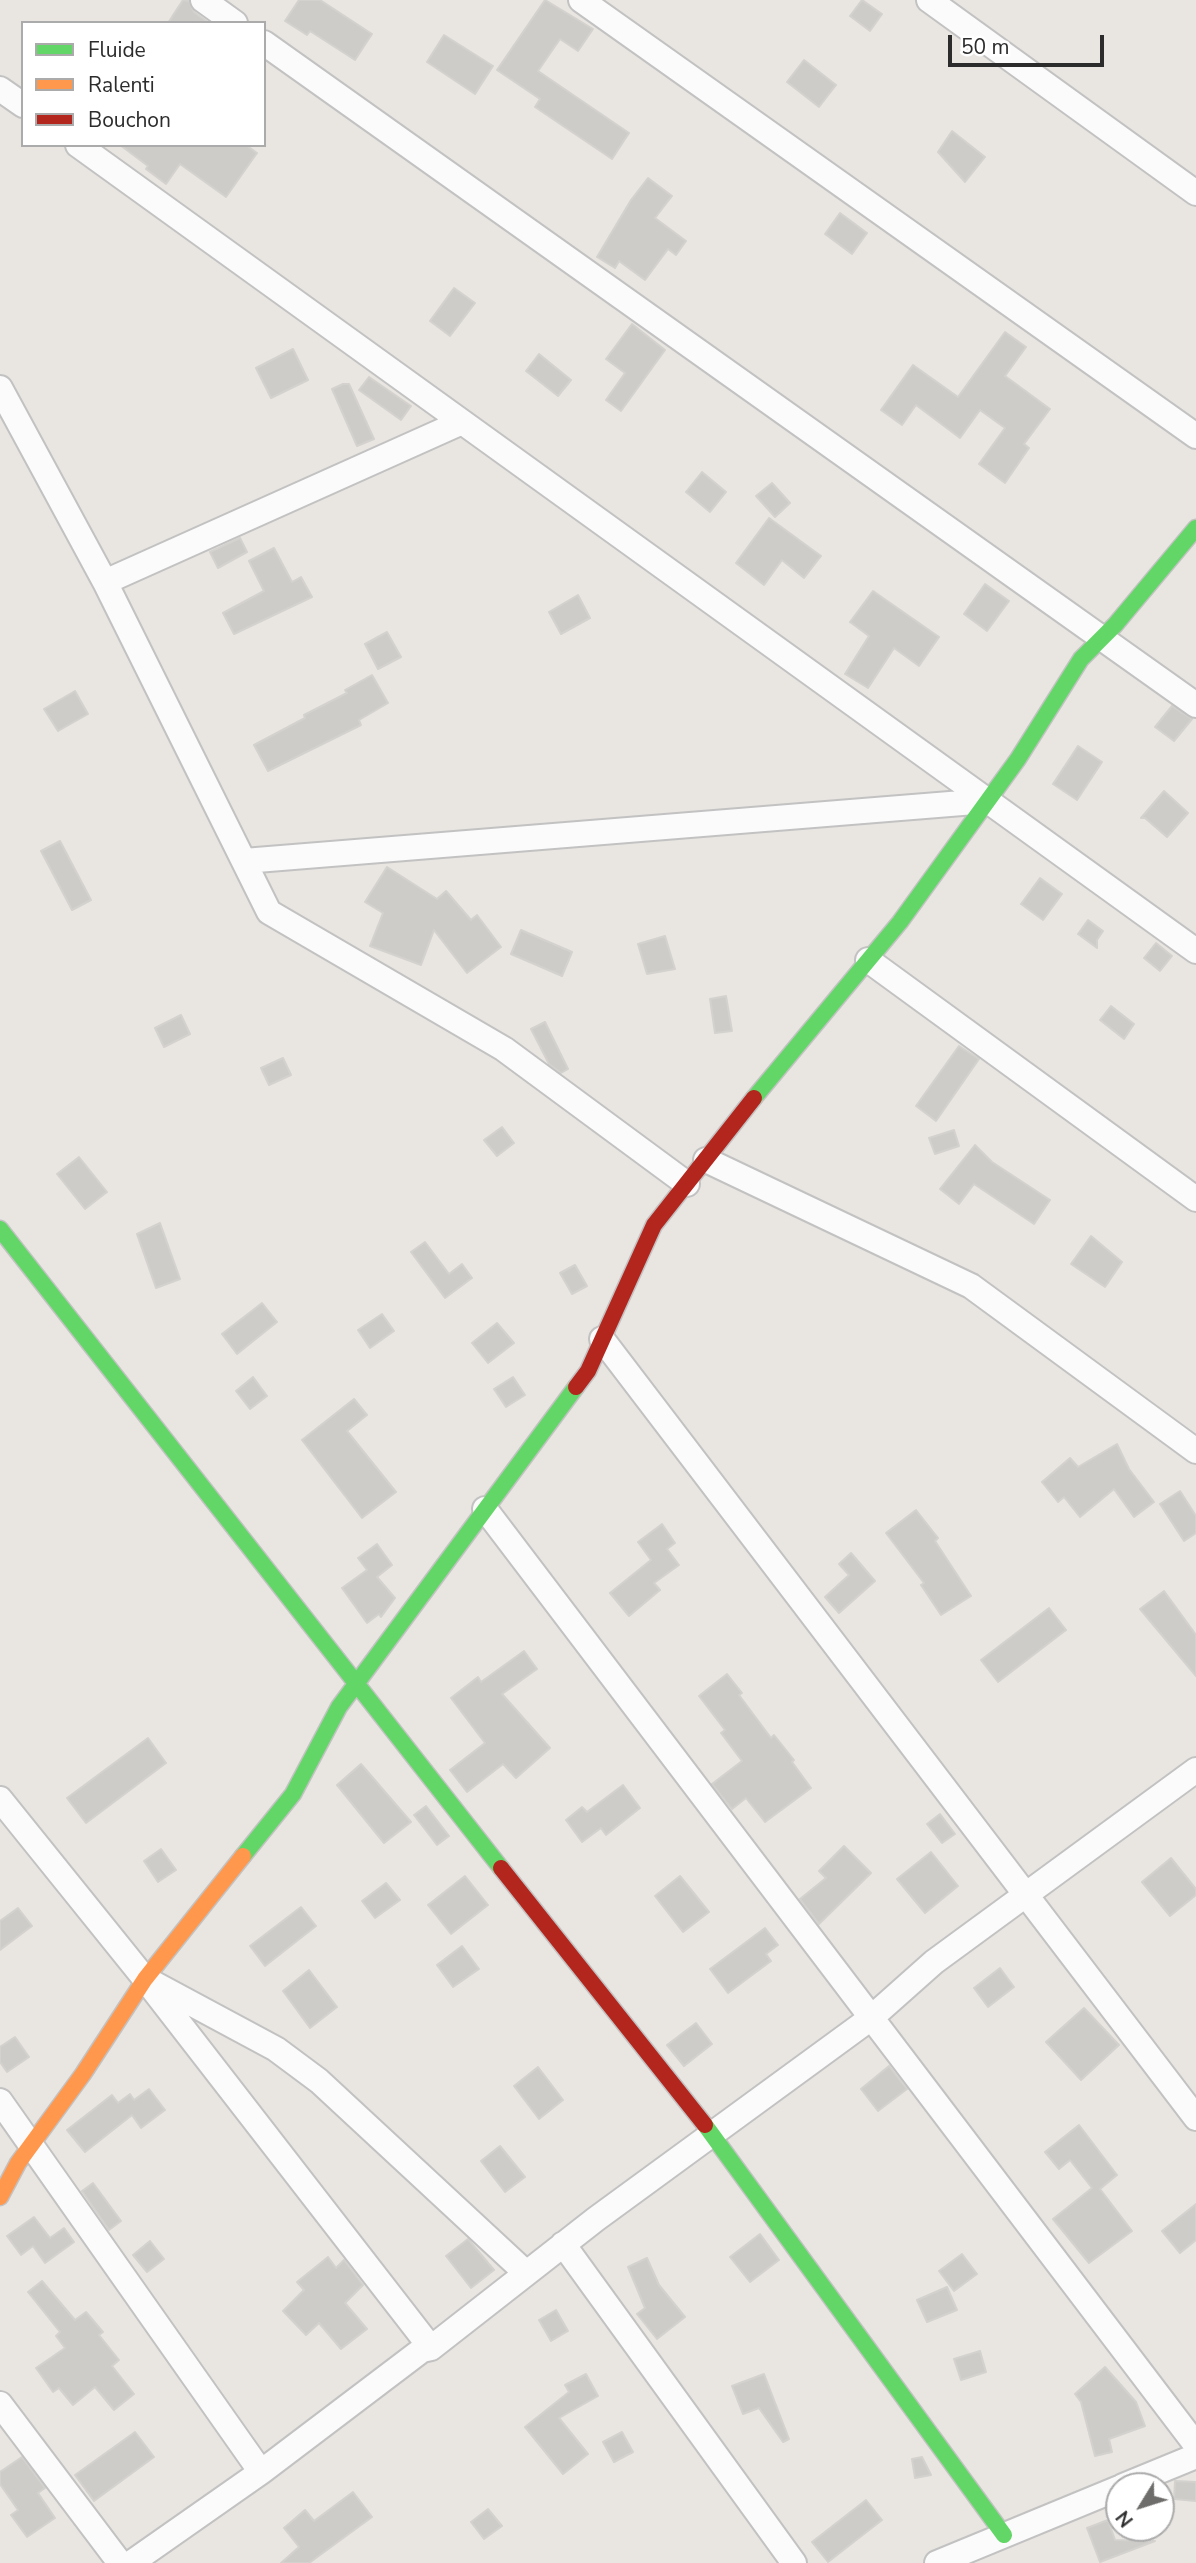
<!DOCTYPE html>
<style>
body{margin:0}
#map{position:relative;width:1196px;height:2563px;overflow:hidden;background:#e9e6e2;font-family:"Nunito Sans",sans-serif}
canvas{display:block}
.legend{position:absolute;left:21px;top:21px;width:245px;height:126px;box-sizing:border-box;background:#fff;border:2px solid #ababab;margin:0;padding:9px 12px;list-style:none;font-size:21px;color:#2c2c2c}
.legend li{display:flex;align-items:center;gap:14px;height:35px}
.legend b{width:35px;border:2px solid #ababab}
.north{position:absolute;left:1105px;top:2472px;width:70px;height:70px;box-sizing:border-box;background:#fff;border:2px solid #ababab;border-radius:50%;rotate:232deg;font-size:19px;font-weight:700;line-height:28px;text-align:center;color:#2c2c2c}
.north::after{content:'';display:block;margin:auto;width:24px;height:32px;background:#6e6d6c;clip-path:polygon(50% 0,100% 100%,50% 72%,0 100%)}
.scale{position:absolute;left:948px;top:35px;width:156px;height:32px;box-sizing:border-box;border:4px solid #2c2c2c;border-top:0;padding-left:9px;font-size:21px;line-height:24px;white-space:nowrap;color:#2c2c2c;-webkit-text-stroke:5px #fff;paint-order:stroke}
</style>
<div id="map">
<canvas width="1196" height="2563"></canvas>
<ul class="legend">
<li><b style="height:9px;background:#63d668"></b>Fluide</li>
<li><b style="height:9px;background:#ff974d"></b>Ralenti</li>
<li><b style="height:9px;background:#b3261e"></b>Bouchon</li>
</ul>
<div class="north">N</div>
<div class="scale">50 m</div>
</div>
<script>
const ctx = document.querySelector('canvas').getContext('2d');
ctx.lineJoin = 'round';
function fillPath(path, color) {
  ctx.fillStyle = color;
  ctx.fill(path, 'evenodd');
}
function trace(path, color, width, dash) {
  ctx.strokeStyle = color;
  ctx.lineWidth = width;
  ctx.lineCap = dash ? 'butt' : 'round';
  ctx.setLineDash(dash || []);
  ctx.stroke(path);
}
const building = new Path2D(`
 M183,0L189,1L194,12L209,23H168Z
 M299,0H320L372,34L355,60L310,31L307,35L285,21Z
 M545,0L593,29L578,51L560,39L538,71L629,133L612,159L535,107L540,99L497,70Z
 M862,0L882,14L870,31L850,16Z
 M444,35L493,66L475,94L427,62Z
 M804,60L836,85L819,107L787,82Z
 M952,131L985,157L965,182L938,152Z
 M120,145H246L257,153L226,197L180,164L166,184L146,169L148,166Z
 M648,178L672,196L655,218L686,241L676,255L668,249L645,280L619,261L615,268L597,257L631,200Z
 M840,213L867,233L852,254L825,234Z
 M454,288L475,303L450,336L430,321Z
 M632,324L665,350L621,411L606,400L625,373L606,359Z
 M1005,332L1026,347L1005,376L1050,409L1024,444L1029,448L1005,483L979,464L1005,428L980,410L960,438L916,405L902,425L881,410L913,365L958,397Z
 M293,349L308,380L271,398L256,368Z
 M539,354L571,380L558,396L526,371Z
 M369,377L411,406L401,420L359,390Z
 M343,384H349L374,439L357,446L332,389Z
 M702,472L726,492L710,512L686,492Z
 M772,483L790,503L775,517L756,496Z
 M769,518L821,556L804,578L782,560L764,585L736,563Z
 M240,538L247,552L218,568L210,552Z
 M274,548L292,582L301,577L312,597L234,634L223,613L264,591L249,561Z
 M985,584L1009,601L987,631L964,614Z
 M873,591L939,637L919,666L894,648L868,688L845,674L869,636L850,622Z
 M578,595L590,618L561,634L549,612Z
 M387,632L401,657L378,669L365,644Z
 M372,675L388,703L359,720L361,725L268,771L254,745L305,718L304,715L347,693L345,690Z
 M75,691L88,714L58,731L44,709Z
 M1172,706L1192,719L1174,741L1155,727Z
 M1078,746L1102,762L1077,800L1053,784Z
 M1164,791L1188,813L1167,837L1145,818H1141Z
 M60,841L91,900L72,910L41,851Z
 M387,867L437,899L446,891L471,920L477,915L501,947L467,973L434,930L421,965L370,946L383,913L365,902Z
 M1040,878L1062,894L1043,920L1021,904Z
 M1088,920L1103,931L1097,940V948L1078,934Z
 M521,930L572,952L562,976L511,954Z
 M665,936L675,969L647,974L638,944Z
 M1156,943L1172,956L1160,971L1144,958Z
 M726,996L732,1031L715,1033L710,999Z
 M1111,1006L1134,1024L1124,1039L1100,1020Z
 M181,1015L190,1034L164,1047L155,1028Z
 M545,1022L568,1069L561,1073L549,1064L531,1029Z
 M959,1046L979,1059L936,1121L916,1106Z
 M283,1058L291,1075L269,1085L261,1068Z
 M502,1127L514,1143L497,1156L484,1140Z
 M954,1130L959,1146L935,1154L929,1138Z
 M975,1145L992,1162L1050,1200L1034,1224L974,1184L959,1204L940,1189Z
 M79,1157L107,1192L85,1209L57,1174Z
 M160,1223L180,1279L156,1288L137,1234Z
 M1091,1236L1122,1262L1105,1287L1071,1264Z
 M425,1242L449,1274L462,1264L472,1278L445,1298L411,1252Z
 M575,1265L587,1286L572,1294L560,1273Z
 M262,1303L277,1322L237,1354L222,1334Z
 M382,1314L394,1331L370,1348L358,1330Z
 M497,1323L514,1343L488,1363L472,1343Z
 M253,1377L267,1396L250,1409L236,1391Z
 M513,1377L525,1395L506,1407L494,1389Z
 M354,1399L367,1415L347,1431L396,1492L362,1518L302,1440Z
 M1117,1444L1129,1469L1154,1502L1134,1517L1114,1489L1080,1517L1064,1497L1058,1502L1042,1482L1070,1458L1078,1467Z
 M1180,1491L1196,1516V1533L1184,1541L1160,1504Z
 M916,1510L938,1538L935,1541L971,1596L941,1615L921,1585L924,1583L886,1533Z
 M662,1524L675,1543L667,1549L679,1565L654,1583L660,1590L629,1616L610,1593L651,1560L638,1542Z
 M377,1544L392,1565L377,1577L395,1598L381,1617L379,1614L367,1623L342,1588L367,1570L358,1558Z
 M851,1553L875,1581L839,1613L825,1597L849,1575L839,1564Z
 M1164,1591L1196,1635V1676L1140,1609Z
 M1049,1608L1066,1630L998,1682L981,1660Z
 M524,1651L537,1669L502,1694L550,1748L516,1778L503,1764L467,1792L450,1770L485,1743L451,1698L478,1677L481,1682Z
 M727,1674L742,1693L739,1695L771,1738L774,1735L794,1760L792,1762L811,1788L765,1822L746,1798L732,1809L712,1784L742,1761L721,1733L725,1730L699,1696Z
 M148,1738L166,1763L86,1823L67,1798Z
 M361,1764L411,1822L384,1843L337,1785Z
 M623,1785L640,1808L606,1835L601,1828L582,1842L566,1820L582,1807L587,1812Z
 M426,1806L449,1836L437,1845L414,1815Z
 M940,1814L955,1834L942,1843L927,1824Z
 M844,1846L871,1873L819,1924L800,1899L826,1878L819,1871Z
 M161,1849L176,1870L158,1882L144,1861Z
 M931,1852L958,1886L925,1913L897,1879Z
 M1171,1858L1196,1889V1895L1170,1916L1142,1882Z
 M465,1876L488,1905L451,1934L428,1905Z
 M680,1876L709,1912L683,1932L655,1896Z
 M386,1883L400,1900L375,1918L362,1901Z
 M301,1907L316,1926L265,1966L250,1946Z
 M18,1908L32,1926L0,1950V1921Z
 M765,1928L778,1945L766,1954L771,1961L728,1993L710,1969Z
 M462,1946L479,1969L453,1987L437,1965Z
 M1000,1968L1014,1987L988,2007L974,1988Z
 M309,1970L337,2007L310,2028L283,1991Z
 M1084,2008L1119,2045L1081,2080L1046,2042Z
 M696,2023L712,2044L684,2066L667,2045Z
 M15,2037L29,2057L7,2072L0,2062V2047Z
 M889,2066L907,2089L878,2111L861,2089Z
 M538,2067L563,2100L539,2119L514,2086Z
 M149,2089L165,2110L141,2128L132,2115L85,2152L67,2130L112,2095L118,2103L130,2094L134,2100Z
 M1079,2125L1117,2175L1100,2189L1132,2231L1089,2263L1053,2219L1092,2188L1070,2160L1059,2169L1045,2152Z
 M500,2146L525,2177L505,2192L481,2161Z
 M93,2183L121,2221L109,2230L82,2191Z
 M1196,2204V2240L1180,2253L1162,2231Z
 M34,2217L50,2238L64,2228L74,2242L45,2263L33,2246L21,2255L7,2236Z
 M760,2234L779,2260L750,2282L730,2257Z
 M468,2239L494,2270L471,2288L446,2256Z
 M150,2241L164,2259L147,2272L133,2255Z
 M962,2254L977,2274L954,2291L939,2271Z
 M328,2257L336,2268L344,2260L363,2285L345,2303L367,2329L341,2349L319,2323L306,2335L283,2311L304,2290L297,2282Z
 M647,2258L659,2285L685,2317L657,2339L637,2314L645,2308L628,2267Z
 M42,2281L75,2320L86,2312L103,2332L99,2335L119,2360L112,2366L134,2394L114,2410L95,2387L73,2405L59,2388L53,2392L36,2368L65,2348L56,2336L60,2332L28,2292Z
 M947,2287L957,2310L927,2322L917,2300Z
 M556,2310L568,2331L551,2341L539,2320Z
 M980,2351L986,2372L961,2380L954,2359Z
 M1105,2367L1136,2402L1145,2426L1109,2439L1112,2452L1095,2456L1081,2402L1075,2394Z
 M586,2374L598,2396L559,2418L588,2454L563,2474L525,2427L569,2392L565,2385Z
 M764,2374L789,2439L783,2442L759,2408L743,2414L732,2386Z
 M135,2432L154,2457L94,2501L75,2475Z
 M622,2432L633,2452L614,2462L603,2442Z
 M22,2457L45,2488L38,2493L55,2518L27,2537L11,2515L18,2510L0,2484V2472Z
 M922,2457L931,2475L915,2478L912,2459Z
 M1175,2481L1196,2482V2501L1174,2499Z
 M353,2492L372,2517L309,2563H281L299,2547L284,2528L305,2510L314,2521Z
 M866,2500L882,2520L828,2562L812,2542Z
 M488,2509L502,2526L484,2539L471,2522Z
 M1108,2520L1115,2540L1155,2541L1100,2562L1087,2528Z`);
fillPath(building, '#ceccc9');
trace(building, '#d4d2ce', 2);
const street = new Path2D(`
 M203,0L235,23
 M581,0L1196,436
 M929,0L1196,193
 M264,43L1196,705
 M0,89L23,105
 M78,145L1196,951
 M0,388L105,582L269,912L504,1049L687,1184
 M105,582L462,422
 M244,861L987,801
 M868,960L1196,1199
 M706,1160L971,1286L1196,1451
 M602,1339L1196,2118
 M485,1509L1196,2445
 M0,1799L145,1979L431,2348
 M155,1984L276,2049L319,2081L525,2272
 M0,2101L261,2472
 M563,2244L794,2563
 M0,2404L120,2563
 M1123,2486L1196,2456
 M131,2563L261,2472L422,2350L431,2348L596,2219L871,2018L934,1962L1196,1770
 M937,2563L1119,2488`);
const fast = new Path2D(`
 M754,1098L900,922L1018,759L1081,659L1115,625L1196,528
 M0,1229L501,1868
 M243,1856L293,1794L339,1707L576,1387
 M705,2125L1004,2535`);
const slow = new Path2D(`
 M0,2197L18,2163L83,2074L145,1979L243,1856`);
const jam = new Path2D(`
 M576,1387L588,1371L654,1225L754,1098
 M501,1868L705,2125`);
trace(street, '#c3c2c2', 28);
trace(fast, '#c3c2c2', 19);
trace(slow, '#c3c2c2', 19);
trace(jam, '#c3c2c2', 19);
trace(street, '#fcfbfb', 24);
trace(fast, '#63d668', 16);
trace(slow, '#ff974d', 16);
trace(jam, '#b3261e', 16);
</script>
